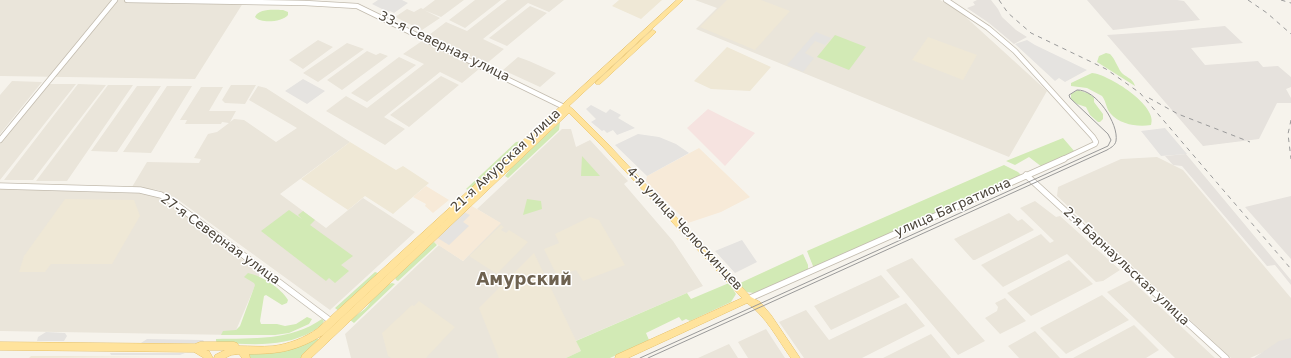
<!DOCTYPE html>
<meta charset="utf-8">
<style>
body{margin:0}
canvas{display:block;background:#f6f3ec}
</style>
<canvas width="1291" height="358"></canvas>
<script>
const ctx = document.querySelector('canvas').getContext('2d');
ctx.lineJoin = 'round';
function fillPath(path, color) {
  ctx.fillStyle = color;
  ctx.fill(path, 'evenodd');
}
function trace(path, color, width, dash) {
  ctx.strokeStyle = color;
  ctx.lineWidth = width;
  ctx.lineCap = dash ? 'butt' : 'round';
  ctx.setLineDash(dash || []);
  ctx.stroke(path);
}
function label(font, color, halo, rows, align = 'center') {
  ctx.font = font + ' "DejaVu Sans",sans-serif';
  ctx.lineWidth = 3;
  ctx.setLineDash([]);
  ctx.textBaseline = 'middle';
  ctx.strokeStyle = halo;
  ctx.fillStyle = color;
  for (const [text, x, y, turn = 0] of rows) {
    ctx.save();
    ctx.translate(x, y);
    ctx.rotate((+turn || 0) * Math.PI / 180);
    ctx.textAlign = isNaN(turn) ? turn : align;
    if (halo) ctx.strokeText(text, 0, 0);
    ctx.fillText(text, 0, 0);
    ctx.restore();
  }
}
fillPath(new Path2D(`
 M0,0H245L195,79L0,76Z
 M435,0H464L441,17L424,10L440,18L422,30L395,17L407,9L414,12L421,8L423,9Z
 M475,0H501L465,28L449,20Z
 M507,0H564L549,12L528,3L483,39L504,49L486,64L429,35L446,22L467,31Z
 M695,0H940L958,10L1047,91L1009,157L696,29L717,8Z
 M530,6L547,13L507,46L489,38Z
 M318,40L333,47L303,69L289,60Z
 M422,41L479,69L462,83L440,72L384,117L405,129L385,145L326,111L346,96L367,108L424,64L403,54Z
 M347,43L364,49L318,82L303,73Z
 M367,51L376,55L380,53L388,56L342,90L327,80Z
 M399,57L416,65L367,102L351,93Z
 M518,57L529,61L556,73L540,87L503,70Z
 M441,76L459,85L409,127L390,115Z
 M12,81L42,82L0,134V95Z
 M49,84H76L0,180V142Z
 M78,84L106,85L33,180H4Z
 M108,85H133L67,181H36Z
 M231,85H256L245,104L225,103L222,100Z
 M137,86H161L117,152L91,151Z
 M167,86H192L151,153L123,152Z
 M258,86L266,88L350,142L280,194L326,228L363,198L415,232L330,310L177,199L158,190L132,187L147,162L199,163L201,159L194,158L208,134L217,132L229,123L222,122L221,124H185L187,120H180L201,87H223L209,111H236L230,122L234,119L244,120L276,142L297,128L249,100Z
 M562,129H571L576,147L590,140L628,181L624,184L673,241L703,286L536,358H351L345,334L439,245L463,261L500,223L477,209Z
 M1157,157L1183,170L1291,298V340L1250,358H1231L1057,196L1058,187L1121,159Z
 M0,187L147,193L169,202L260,274L234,335L0,331Z
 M1035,201L1056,217L1060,216L1120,270L1103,281L1096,282L1067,254L1003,287L981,265L1041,234L1050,243L1054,241L1020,208Z
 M1009,213L1018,221L1022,219L1034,230L975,260H973L954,239Z
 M912,258L985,341L958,355L886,270Z
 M1069,260L1093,284L1031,316L1007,293Z
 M881,275L900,297L831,330L814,306Z
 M1131,280L1215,358H1175L1107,292Z
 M1102,295L1129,320L1066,354L1040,328Z
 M1005,298L1026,321L1000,334L985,318L997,311L998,307L995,303Z
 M906,303L925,326L862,358H804L779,322L806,310L829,340Z
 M1134,325L1159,350L1146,358H1073Z
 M766,329L785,358H748L738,342Z
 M1035,331L1060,358H1019L1008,346Z
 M931,334L951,358H883Z
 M729,344L738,358H698Z`), '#eae5da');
fillPath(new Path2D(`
 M699,148L750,197L721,212L688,223L646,181L647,176Z
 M426,186L449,200L433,213L425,206L426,204L413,197Z
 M470,205L501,223L463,261L432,241Z`), '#f7ead8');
fillPath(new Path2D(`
 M977,0H991L998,9L1002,17L1016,30L1027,37L1014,44L989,23L967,8L975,5L973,2Z
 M1087,0H1177L1184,1L1200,20L1113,30Z
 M1225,26L1243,43L1191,48L1205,65L1258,61L1263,67L1278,66L1291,77V87L1286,89L1291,98V103H1277L1259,139L1203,146L1107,35L1182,30Z
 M1186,154L1291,280V285L1275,265L1267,266L1182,166L1173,165L1165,156Z
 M1291,196V259L1245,207Z
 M1291,338V358H1254L1279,341Z`), '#e6e2dd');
fillPath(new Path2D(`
 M619,0H662L641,19L612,6Z
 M727,0H761L790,11L755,50L700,27Z
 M928,37L977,55L963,80L912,60Z
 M727,47L771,67L750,91L711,89L694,81Z
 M350,142L396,170L403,166L429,183L393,214L365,196L348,210L301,179Z
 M65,199L134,200L140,216L112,264H51L45,272H19L24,256Z
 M590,217L599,220L625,265L583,281L576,270L557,276L544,249L559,243L555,234Z
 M501,225L504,227L501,230L506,233L509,230L528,242L497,274L469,256Z
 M534,253L581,351L566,358H499L479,308Z
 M419,301L455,327L426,358H391L388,356L382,333L412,305L414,306Z
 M31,356H62L162,357L29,358Z`), '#efe8d6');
fillPath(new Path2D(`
 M708,109L755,133L725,166L687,128Z`), '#f6e3e0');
fillPath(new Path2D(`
 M283,10L288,12V15C282,22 261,24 255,17C259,8 274,10 283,10Z
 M835,35L866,47L849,70L817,57Z
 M1106,53L1110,54C1115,59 1117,66 1121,72C1125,77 1133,78 1135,86L1097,62L1099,56Z
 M1092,73C1108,74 1159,106 1151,125C1138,127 1120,125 1110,113C1106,108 1106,101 1102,96L1087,88L1071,86V83Z
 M1078,90L1090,94L1094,98V102L1103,114V119L1100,122H1098L1090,115L1086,107L1077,104L1071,99V94Z
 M560,122L559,130L508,178L505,176L511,168Z
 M1063,138L1075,152L1042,167L1029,157L1015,165L1006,161Z
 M523,141L470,191L466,189L516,142Z
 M582,156L600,176H581Z
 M1004,165L1018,172L1022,176L815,268L813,266L807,251Z
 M527,199L541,201L542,209L523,215Z
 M289,210L302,219L298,215L303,211L315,220L310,225L353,256L341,265L349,271L335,283L329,278L326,281L261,231Z
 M434,242L437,245L398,281L396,280L395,277L431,243Z
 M803,254L808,265V270L754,293L747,292L738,284Z
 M375,272L378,273L339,311L335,308Z
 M248,273C262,276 281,288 288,300L287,303L282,305L266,295L264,296L260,321L261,324H277L285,326L296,324L307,317L312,319L309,324L289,333L275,335H221L223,331L236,330L240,326L255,285L254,283L244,277Z
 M392,283L395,284L354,323L350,320C356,314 368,310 371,300L389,284Z
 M729,283L736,294L731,302L690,321L686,319L682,321L679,317L646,333L649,340L610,358H566L581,351L576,341L687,293L691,299Z
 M322,319L324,321C322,326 317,329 313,331C284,348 252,344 220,343H217L216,341V339C253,338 290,341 322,319Z
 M315,339H320L302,358H250L249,354C276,354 292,350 315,339Z`), '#d2eab5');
fillPath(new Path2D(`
 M378,0H402L408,3L394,13L390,11L388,12L372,4Z
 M816,32L831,38L825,45L815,41L805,53L814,58L803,72L787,65Z
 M1027,40L1035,45L1087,70L1065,82L1059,78L1055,81L1015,44Z
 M303,79L325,91L307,104L285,91Z
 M591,105L606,113L610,109L621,115L618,118L635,128L617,135L613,130L607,133L604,130L602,131L591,122L596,119L586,109Z
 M1165,128L1187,154L1161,156L1141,131Z
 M638,134L659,137L676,144L689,153L647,176L615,145Z
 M464,212L470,215L463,222L469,226L449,245L436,237Z
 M742,240L757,262L735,273L715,251Z
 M46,332L65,333L67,336L64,341H37L38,337Z
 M147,339L203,340L205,343H141Z
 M110,353H185L180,355H111Z`), '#e5e3e0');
const minorFar1 = new Path2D(`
 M127,0L305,3L357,6L564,107
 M946,0L988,28L1015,51L1093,137L1096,142L1095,144L1061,160
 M0,140L115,0`);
const minor = new Path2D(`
 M1026,175L1226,358
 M0,186L140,190L161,195L174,203L332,322
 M748,299L1064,159`);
const major = new Path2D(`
 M677,0H683L569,106L574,110L607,143L751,297L760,302L771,315L800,358H791C778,340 766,316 747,303L628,358H615L616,355L742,298L603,147L569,113L311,358H301L302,355L463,204L323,335C296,351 280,354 249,354L250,358H242L239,354L231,355L225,358H214L215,355L225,350H206L209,351L213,358H204L194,352L0,350V342L195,344L200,342H234L237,343L239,346C250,346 262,347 273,346C289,344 304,338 317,329Z
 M653,30L656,32L655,33L600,84H596L595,83L596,82L651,31Z`);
trace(minorFar1, '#c2bbae', 6);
trace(minor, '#c2bbae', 7);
trace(major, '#e6c16a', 1);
trace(minorFar1, '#fff', 4.5);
trace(minor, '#fff', 5.5);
fillPath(major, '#ffe39c');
trace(new Path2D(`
 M640,358L1108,146L1111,140L1108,134L1070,98L1069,95L1077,90C1096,89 1119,124 1116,141C1115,146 1110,148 1107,150L648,358`), '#9a9a9a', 1);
trace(new Path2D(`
 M999,0L1008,13L1031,33L1106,69L1140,93L1291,269
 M1248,0L1267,13L1291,34
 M1281,0L1291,3
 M1149,98L1178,114L1250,142
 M1291,120L1288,134L1291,159`), '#9a9a9a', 1, [4.5, 4.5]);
label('13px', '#4b4439', '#fff', [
 ["33-я Северная улица",444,47,26],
 ["21-я Амурская улица",506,161,-43],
 ["улица Багратиона",953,208,-24],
 ["4-я улица Челюскинцев",684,229,47],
 ["27-я Северная улица",220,240,36],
 ["2-я Барнаульская улица",1126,267,43]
]);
label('bold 17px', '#6e6250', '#fff', [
 ["Амурский",524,281]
]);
</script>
